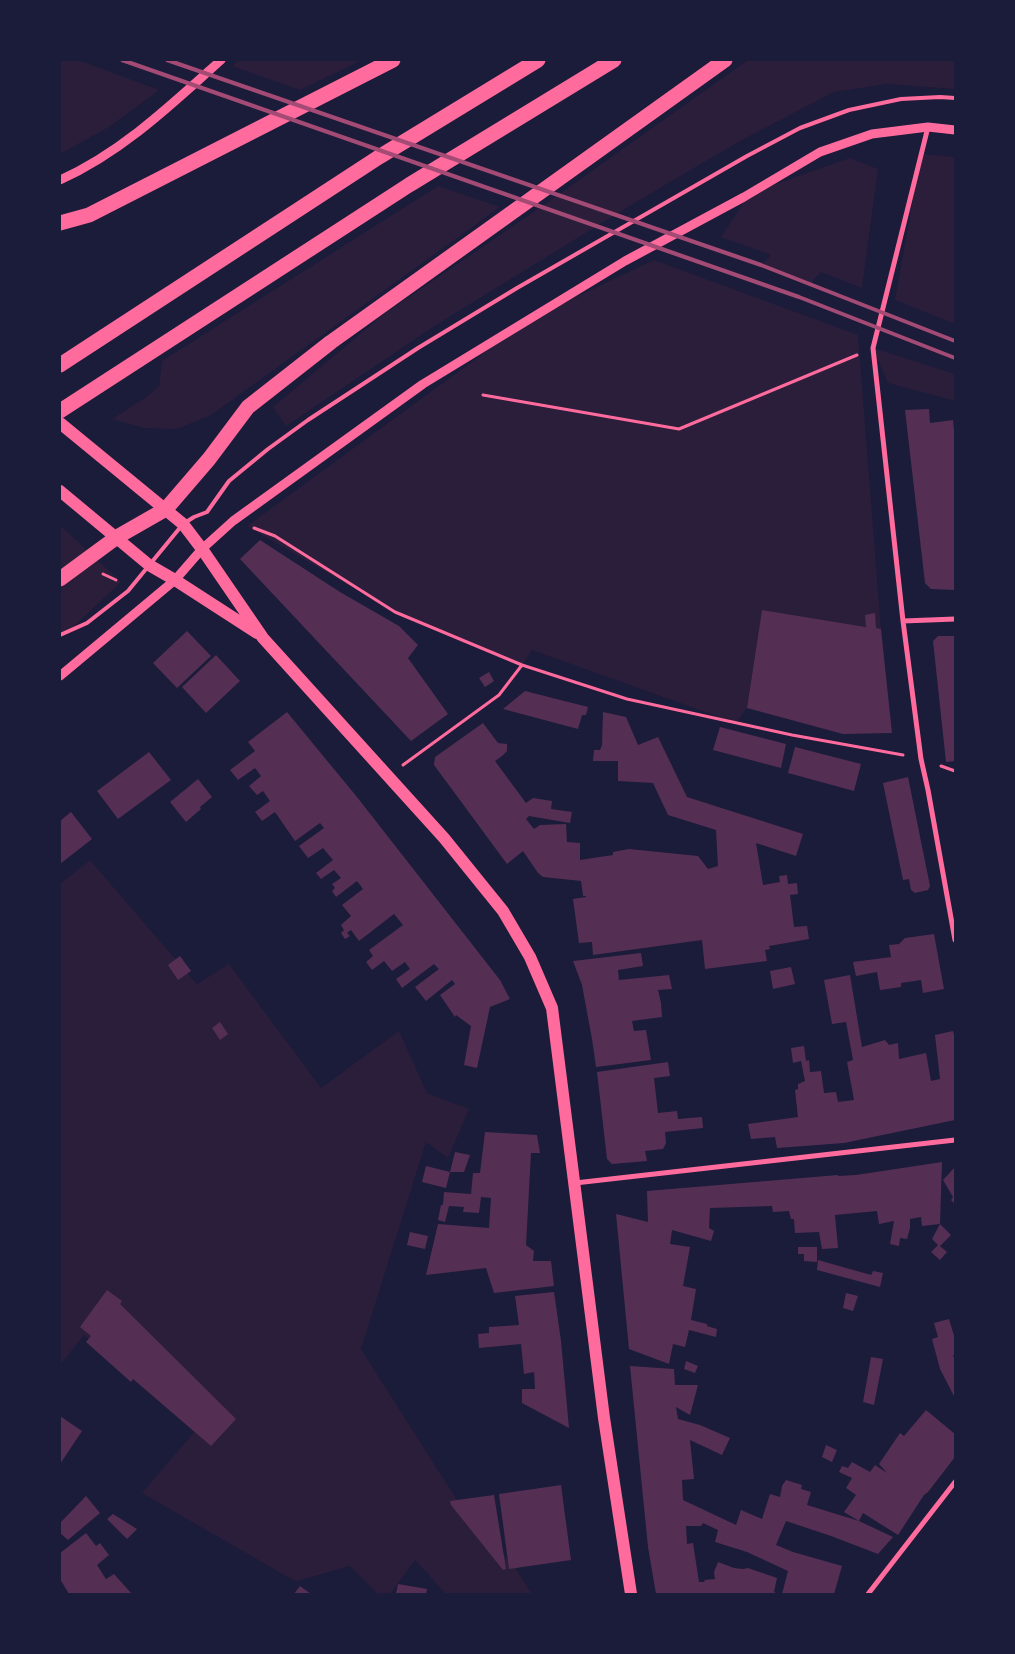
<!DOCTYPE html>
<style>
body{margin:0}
#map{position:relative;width:1015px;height:1654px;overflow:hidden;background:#1b1b3a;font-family:"Alegreya Sans",sans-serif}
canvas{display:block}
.frame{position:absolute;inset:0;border:61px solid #1b1b3a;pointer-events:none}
</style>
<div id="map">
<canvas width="1015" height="1654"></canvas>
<div class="frame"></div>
</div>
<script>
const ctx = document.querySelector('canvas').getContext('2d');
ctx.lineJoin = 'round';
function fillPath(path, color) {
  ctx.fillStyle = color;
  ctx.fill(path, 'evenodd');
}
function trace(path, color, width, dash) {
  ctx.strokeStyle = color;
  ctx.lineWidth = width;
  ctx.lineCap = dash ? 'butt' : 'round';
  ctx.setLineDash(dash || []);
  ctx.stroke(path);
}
fillPath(new Path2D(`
 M60,60H78L159,90L109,127L60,154Z
 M239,60H362L300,90L232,66Z
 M748,60H955V89L887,84L834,92L742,140L636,202L436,325L286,426L273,407L384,314L541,207Z
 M921,154L955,157V324L895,300Z
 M850,158L878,169L862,288L821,272L810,284L761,265L771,255L721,237L750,193Z
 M438,186L500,207L211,415L177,429L144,428L112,419L145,398L159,386L162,361Z
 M654,260L858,335L881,629L762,610L747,708L736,723L532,650L522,665L395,612L247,526L532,318Z
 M873,348L955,374V401L888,383Z
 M60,525L121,582L69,631L60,634Z
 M90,860L197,984L229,964L321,1088L399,1031L427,1093L469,1109L448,1158L426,1142L361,1349L457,1500L516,1569L532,1594H446L415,1560L390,1594H378L350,1566L297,1581L286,1576L142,1493L195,1431L84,1335L60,1365V884Z`), '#2a1e3b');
fillPath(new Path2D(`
 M929,409L930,423L953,420L955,441V590L931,589L925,583L905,410Z
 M260,540L340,592L399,626L418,645L408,658L448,714L411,741L240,559Z
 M762,610L866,627L865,615L875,613L876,628L881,629L892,733L843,734L747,708Z
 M187,631L211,656L177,688L153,663Z
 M938,636H955V761L946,762L933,641Z
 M216,655L240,681L206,713L182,687Z
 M489,672L494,681L485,687L479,678Z
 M525,691L588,707L586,715H582L578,729L503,709Z
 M287,712L357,797L500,980L510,999L490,1007L477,1068L464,1065L471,1026L456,1015L455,1017L440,995L455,984L452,980L426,1001L415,987L439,969L434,964L402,988L396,979L410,969L405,962L392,971L384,961L372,970L366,962L373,956L369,950L403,925L394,914L359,941L351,930L347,933L350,936L345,939L341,933L344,930L341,925L351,916L342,905L363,889L357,881L336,897L332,891L335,888L332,884L341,878L334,870L321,879L316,873L333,860L323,848L308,858L299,846L324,828L320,823L295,841L275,812L262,821L255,812L270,801L263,791L257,795L249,786L261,776L255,768L238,780L230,770L255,751L248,742Z
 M603,712L626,717L638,745L658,737L687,797L803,834L796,856L756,843L763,885L780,882L779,876L787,875L788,884L797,883L798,894L790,895L794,927L807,926L809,939L769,946L770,949L765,950L767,961L705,969L702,940L593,955L592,942L579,943L573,899L586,897V896H583L581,881L543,877L538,873L523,851L507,864L434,765L435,757L483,723L498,743L507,744V751L502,756L495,761L526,803L533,798L552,801L551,809L572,812L570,823L529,816L526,819L534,829L540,825L566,824L567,842L580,843V860L613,855V852L629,849L698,856L708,869L718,866L716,830L668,815L653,783L618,781V761H593L594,750H600L602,745Z
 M720,727L786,744L781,768L713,750Z
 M795,747L861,764L854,791L788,773Z
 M149,752L171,780L118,819L97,791Z
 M908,777L930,886L928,890L915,893L911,890L909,879L903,880L883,783Z
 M198,779L212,797L200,807L201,809L186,822L170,802Z
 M71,812L92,839L60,864V821Z
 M934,934L944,989L923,993L921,980L901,983V987L880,990L877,972L856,976L853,962L891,957L889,945L899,944L905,938Z
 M641,953L643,966L618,970L619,980L669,975L672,989L658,990L661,1003L662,1017L632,1021L634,1031L646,1030L651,1060L596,1067L592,1039L582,985L573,961Z
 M180,956L191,971L178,980L168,965Z
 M791,967L795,984L773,989L770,971Z
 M850,975L862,1047L885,1040L889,1045L898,1043L899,1059L926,1053L931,1081L940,1079L935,1035L953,1031L955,1039V1120L844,1143L777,1148L775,1137L751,1139L748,1124L798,1117L795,1090L798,1089V1084L805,1081L801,1061L793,1063L791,1048L804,1046L806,1061L809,1060L810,1072L821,1071L824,1093L836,1092L838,1102L854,1100L847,1062L853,1060L846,1022L832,1024L824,980Z
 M220,1022L228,1034L220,1040L212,1028Z
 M668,1062L670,1076L654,1078L658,1113L677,1111L678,1119L702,1117L703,1128L665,1132L666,1143L663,1149L645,1151L647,1161L612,1164L607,1159L597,1072Z
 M485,1132L537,1135L540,1153H531L526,1245L534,1251L533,1261H551L554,1286L494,1293L486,1268L426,1275L438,1224L489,1228L491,1198L481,1197L479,1213L463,1212L464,1207L449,1206L445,1222L438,1220L441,1205H443L444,1192L471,1194L473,1173H480Z
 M455,1152L470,1155L464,1172H450Z
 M942,1162L940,1224L951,1235L940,1246L947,1252L940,1260L931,1252L938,1245L932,1239L940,1224L922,1226L921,1217L910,1219V1228L907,1239L900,1238L899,1246L890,1244L894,1221L879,1224L877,1211L835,1215L838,1248L822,1249L819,1232L795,1233L794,1219H791L789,1211L773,1212L772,1206L710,1208L709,1228L714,1231L711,1241L672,1230L670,1244L690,1247L683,1286L696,1289L691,1320L707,1324V1326L717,1329L716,1337L689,1330L685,1347L673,1344L669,1364L629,1349L616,1214L648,1222L647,1191L838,1175V1176L856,1175Z
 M426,1166L450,1172L446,1188L422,1182Z
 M955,1167V1204L951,1200L953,1197L943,1180Z
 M410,1232L428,1236L425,1249L407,1245Z
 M798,1247H817V1262L804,1261V1254H798Z
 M818,1260L871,1275L873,1271L883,1273L880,1287L817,1270Z
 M107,1290L122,1301L120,1304L236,1419L211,1446L133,1379L131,1382L86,1342L91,1336L80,1327Z
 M554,1292L561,1341L569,1428L522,1403V1389H535L534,1372L524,1374L521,1344L479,1348L478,1334L489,1333V1327L519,1325L515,1296Z
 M846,1293L858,1296L853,1311L843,1308Z
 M949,1319L955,1339V1354L953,1356L955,1360V1398L940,1369L932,1339L938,1337L934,1323Z
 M871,1357L883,1359L874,1405L863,1402Z
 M686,1361L698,1366L695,1373L684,1369Z
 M630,1366L674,1369L675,1385H698L690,1415L676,1407L678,1419L700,1425L730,1438L722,1455L690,1440L694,1479L682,1480L683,1500L736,1525L741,1510L762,1519L770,1494L780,1497L782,1486L786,1480L802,1485L801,1489L811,1492L807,1505L859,1521L844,1512L856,1495L846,1488L852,1478L839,1472L842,1466L848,1468L852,1462L870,1472L875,1465L887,1473L879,1464L900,1433L904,1436L926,1410L955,1434V1457L928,1492L924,1495L898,1535L863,1513L859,1521L893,1537L878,1554L831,1536L786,1521L776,1545L793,1552L842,1566L834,1594H782L788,1571L747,1552L715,1542L718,1530L703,1523L701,1526H686L687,1544L693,1543L699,1582H705L704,1580L715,1579L714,1572L718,1562L734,1568L743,1569L748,1568L777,1578L774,1592L778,1594H656L648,1547Z
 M60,1416L82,1431L60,1464Z
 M826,1445L837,1450L832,1462L822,1457Z
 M561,1485L571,1560L509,1569L499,1494Z
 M494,1495L506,1569L503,1570L451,1505L450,1501Z
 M86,1496L100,1513L68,1540L60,1533V1523Z
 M113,1514L137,1529L127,1539L107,1519Z
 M86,1533L96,1546L100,1543L109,1555L97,1565L106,1579L114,1574L132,1594H69L60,1579V1553Z
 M398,1584L427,1589L426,1594H396Z
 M300,1586L311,1594H294Z`), '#542f53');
trace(new Path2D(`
 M483,395L679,429L857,355
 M254,528L275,536L395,612L522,665
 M103,574L116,580
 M403,765L499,695L522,665L627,699L792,735L903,755
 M941,766L955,771`), '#ff6b9d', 3);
trace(new Path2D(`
 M60,635L87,623L128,591L183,524L194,517L207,512L229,481L268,449L308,420L418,348L517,288L747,156L800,128L849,110L901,99L940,97L955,98`), '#ff6b9d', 4);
trace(new Path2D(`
 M928,127L873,348L903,621L921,759L928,790L955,940
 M903,621L955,619
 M575,1183L955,1140
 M868,1594L955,1482`), '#ff6b9d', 5);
trace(new Path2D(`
 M60,180C122,152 171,105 221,60
 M60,676L175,580L202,549L233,521L423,384L625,261L744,197L820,152L872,134L928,127L955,130`), '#ff6b9d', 9);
trace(new Path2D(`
 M60,423L183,524L202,549L263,638L444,838L503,911L530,957L552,1008L604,1418L631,1594
 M60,491L149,565L175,580L257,633`), '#ff6b9d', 12);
trace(new Path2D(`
 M60,223L89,215L393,60
 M60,365L379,157L538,60
 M60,411L409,185L614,60
 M60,579L117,537L166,509L209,459L248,407L331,342L725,60`), '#ff6b9d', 15);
trace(new Path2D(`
 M122,60L799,297L955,358
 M167,60L761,265L955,341`), '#a44b75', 4);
</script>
